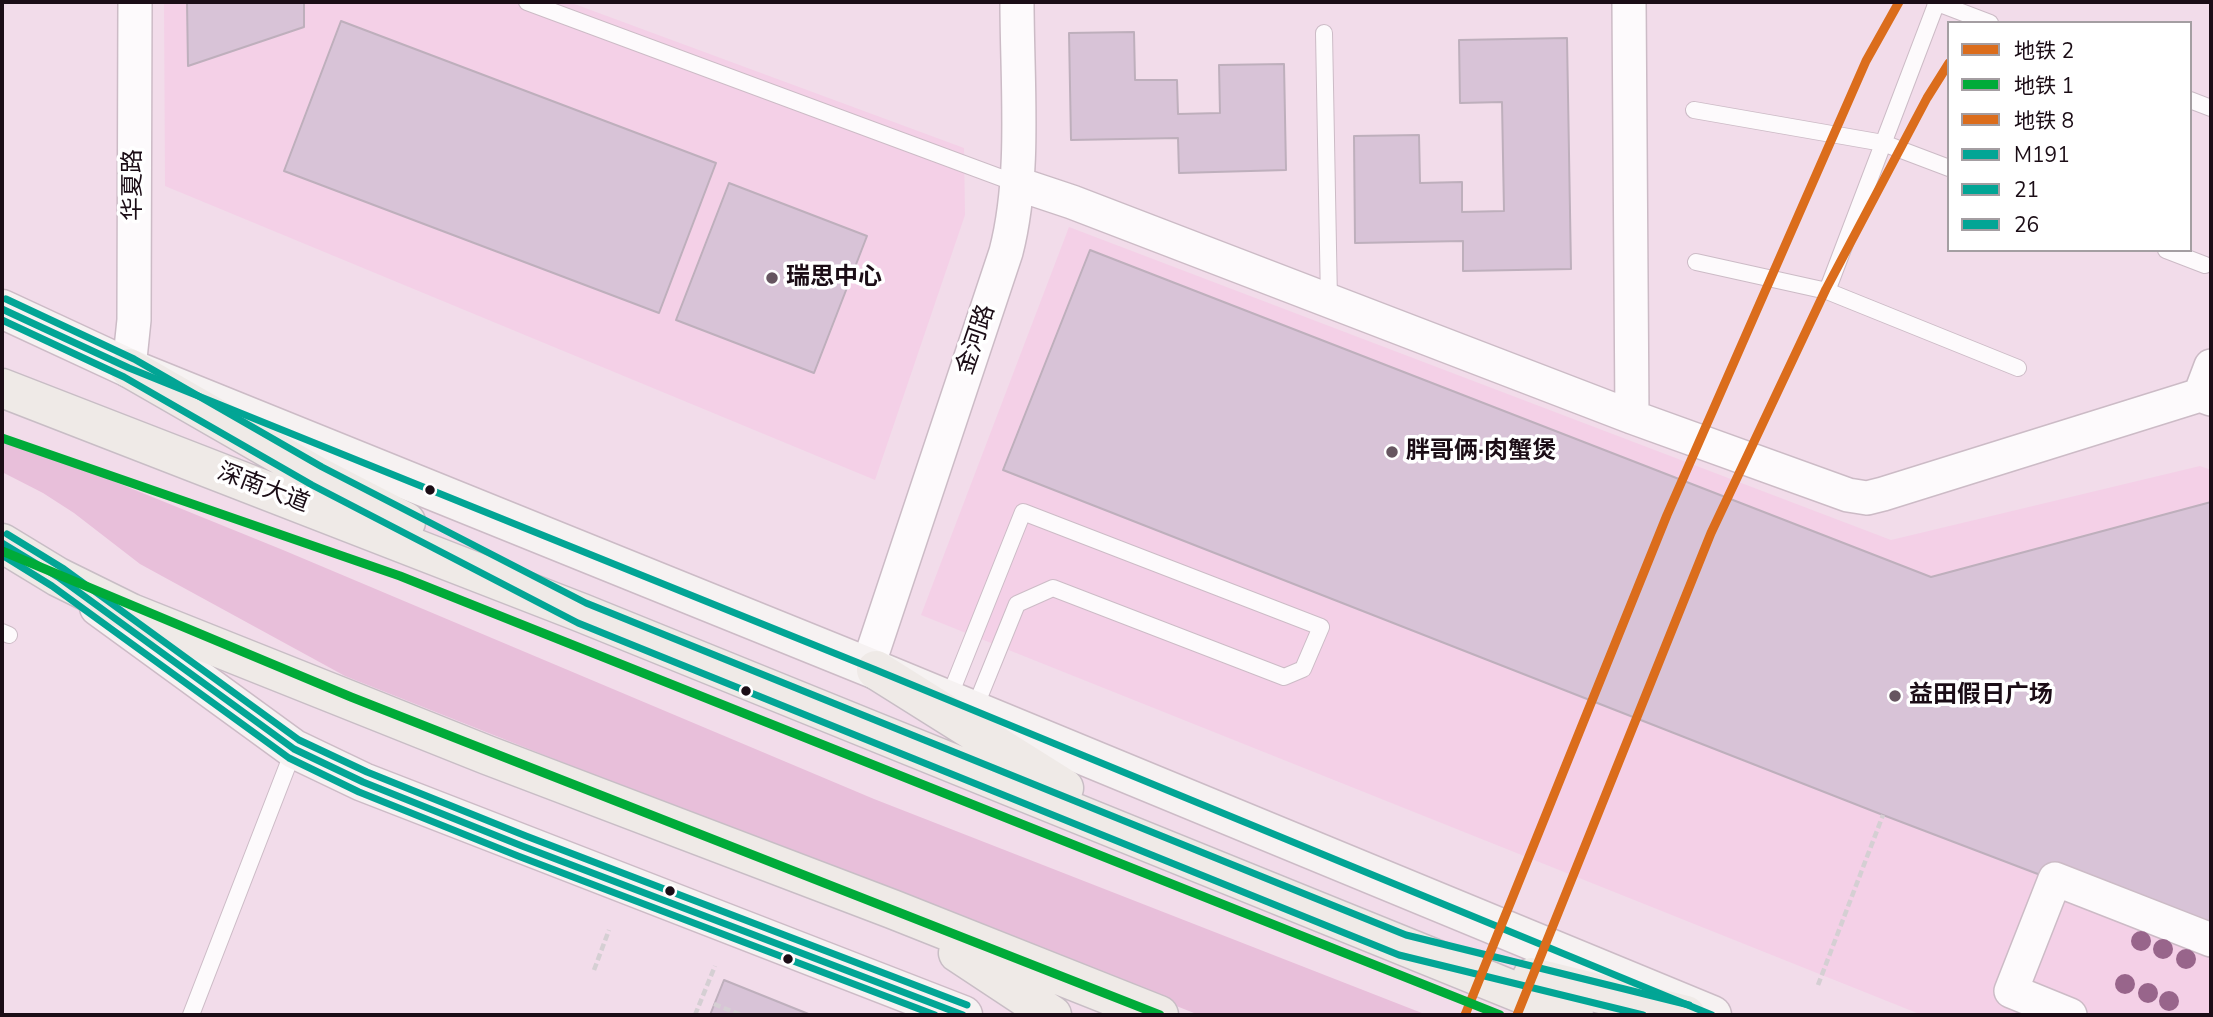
<!DOCTYPE html>
<meta charset="utf-8">
<style>
body{margin:0}
#map{position:relative;width:2213px;height:1017px;overflow:hidden;background:#f2dcea;font-family:"Nunito Sans","Noto Sans SC",sans-serif}
canvas{display:block}
.frame{position:absolute;inset:0;border:4px solid #1b0d16;pointer-events:none}
.legend{position:absolute;left:1947px;top:21px;width:245px;height:231px;box-sizing:border-box;background:#fff;border:2px solid #a49ea2;margin:0;padding:9px 12px;list-style:none;font-size:21px;color:#1b0d16}
.legend li{display:flex;align-items:center;gap:14px;height:35px}
.legend b{width:35px;border:2px solid #a49ea2}
</style>
<div id="map">
<canvas width="2213" height="1017"></canvas>
<div class="frame"></div>
<ul class="legend">
<li><b style="height:9px;background:#db6d1c"></b>地铁 2</li>
<li><b style="height:9px;background:#00ab39"></b>地铁 1</li>
<li><b style="height:9px;background:#db6d1c"></b>地铁 8</li>
<li><b style="height:9px;background:#02a595"></b>M191</li>
<li><b style="height:9px;background:#02a595"></b>21</li>
<li><b style="height:9px;background:#02a595"></b>26</li>
</ul>
</div>
<script>
const ctx = document.querySelector('canvas').getContext('2d');
ctx.lineJoin = 'round';
function fillPath(path, color) {
  ctx.fillStyle = color;
  ctx.fill(path, 'evenodd');
}
function trace(path, color, width, dash) {
  ctx.strokeStyle = color;
  ctx.lineWidth = width;
  ctx.lineCap = dash ? 'butt' : 'round';
  ctx.setLineDash(dash || []);
  ctx.stroke(path);
}
function label(font, color, halo, rows, align = 'center') {
  ctx.font = font + ' "Nunito Sans","Noto Sans SC",sans-serif';
  ctx.lineWidth = 7;
  ctx.setLineDash([]);
  ctx.textBaseline = 'middle';
  ctx.strokeStyle = halo;
  ctx.fillStyle = color;
  for (const [text, x, y, turn = 0] of rows) {
    ctx.save();
    ctx.translate(x, y);
    ctx.rotate((+turn || 0) * Math.PI / 180);
    ctx.textAlign = isNaN(turn) ? turn : align;
    if (halo) ctx.strokeText(text, 0, 0);
    ctx.fillText(text, 0, 0);
    ctx.restore();
  }
}
fillPath(new Path2D(`
 M164,2H569L964,148L965,215L875,480L165,186Z
 M1069,227L1891,540L2200,466L2211,470V1015H1922L921,615Z`), '#f4d0e7');
fillPath(new Path2D(`
 M2,436L283,550L874,799L1427,1015H1199L345,676L140,564L74,513L43,493L2,472Z`), '#e8bfda');
const building = new Path2D(`
 M187,2H304V27L188,66Z
 M341,21L716,163L659,313L284,171Z
 M1134,32L1135,80H1177L1178,114L1220,113L1219,65L1284,64L1286,170L1179,173L1178,138L1071,140L1069,33Z
 M1567,38L1571,269L1463,271V241L1355,243L1354,136L1419,135L1420,183L1462,182V212L1504,211L1502,102L1460,103L1459,40Z
 M729,183L867,236L814,373L676,320Z
 M1090,250L1931,577L2211,502V940L1883,815L1003,470Z
 M724,980L811,1015H710Z`);
fillPath(building, '#d8c3d7');
trace(building, '#beafbc', 2);
const lane = new Path2D(`
 M527,2L1018,184
 M1935,2L1990,23
 M1324,33L1329,301
 M2190,100L2211,108
 M1694,110L1883,143L1949,168
 M2166,250L2205,265
 M1696,262L1827,291L2018,368
 M1827,291L1937,2
 M2,632L9,635
 M948,700L1023,512L1321,627L1303,669L1284,677L1053,588L1017,604L974,710
 M191,1015L294,749`);
const street = new Path2D(`
 M1629,2L1632,417
 M1018,184L1072,202L1632,417L1848,495L1867,498L1883,494L2200,395L2211,399
 M129,368L134,320L135,2
 M2200,395L2211,366
 M868,666L1006,252C1026,175 1017,82 1017,2
 M2070,1015L2011,991L2055,879L2211,940`);
const secondary = new Path2D(`
 M2,309L129,368L876,670L1712,1015
 M99,607L294,749L363,782L963,1015`);
const primary = new Path2D(`
 M129,368L317,476L406,522
 M2,388L582,613L1574,1015
 M2,543L58,577L131,613L487,755L892,909L1159,1015
 M876,670L1064,788
 M958,953L1052,1015
 M1532,977L1686,1015`);
trace(lane, '#ccbbc6', 18);
trace(street, '#ccbbc6', 36);
trace(secondary, '#ccbbc6', 41);
trace(primary, '#c8bdc5', 41);
trace(new Path2D(`
 M594,970L609,930
 M1818,985L1883,815
 M714,1004L741,1015
 M695,1015L715,966`), '#d5cfd3', 4.5, [7, 3.5]);
trace(lane, '#fdfafc', 16);
trace(street, '#fdfafc', 33);
trace(secondary, '#f6f2f2', 38);
trace(primary, '#efeae7', 38);
trace(new Path2D(`
 M2,309L129,368L876,670L1712,1015
 M2,543L58,577L294,749L363,782L522,846L963,1015`), '#02a595', 7);
trace(new Path2D(`
 M2,320L124,377L312,485L578,623L1399,955L1643,1015
 M2,555L52,586L289,758L359,792L518,856L935,1015`), '#02a595', 7);
trace(new Path2D(`
 M6,299L134,359L322,467L586,603L1406,935L1689,1005
 M7,534L64,569L299,740L367,772L526,836L967,1005`), '#02a595', 7);
trace(new Path2D(`
 M1465,1015L1667,515L1866,61L1899,2`), '#db6d1c', 9);
trace(new Path2D(`
 M2,438L400,576L1500,1015
 M2,551L351,697L1160,1015`), '#00ab39', 9);
trace(new Path2D(`
 M1517,1015L1711,533L1826,289L1927,98L1949,63`), '#db6d1c', 9);
ctx.fillStyle = '#98658b';
for (const [x, y] of [
 [2141,941],
 [2163,949],
 [2186,959],
 [2125,984],
 [2148,993],
 [2169,1001]
]) {
  ctx.beginPath();
  ctx.arc(x, y, 10, 0, 2 * Math.PI);
  ctx.fill();
}
for (const [x, y, r, color] of [
 [772,278,7,"#665560"],
 [1392,452,7,"#665560"],
 [430,490,6,"#1b0d16"],
 [746,691,6,"#1b0d16"],
 [1895,696,7,"#665560"],
 [670,891,6,"#1b0d16"],
 [788,959,6,"#1b0d16"]
]) {
  const dot = new Path2D();
  dot.arc(x, y, r, 0, 2 * Math.PI);
  ctx.fillStyle = color;
  ctx.fill(dot);
  trace(dot, '#fff', 2.5);
}
label('24px', '#1b0d16', '#fff', [
 ["华夏路",134,185,-90],
 ["金河路",977,340,-71],
 ["深南大道",263,489,21]
]);
label('bold 24px', '#1b0d16', '#fff', [
 ["瑞思中心",786,278],
 ["胖哥俩·肉蟹煲",1406,452],
 ["益田假日广场",1909,696]
], 'left');
</script>
